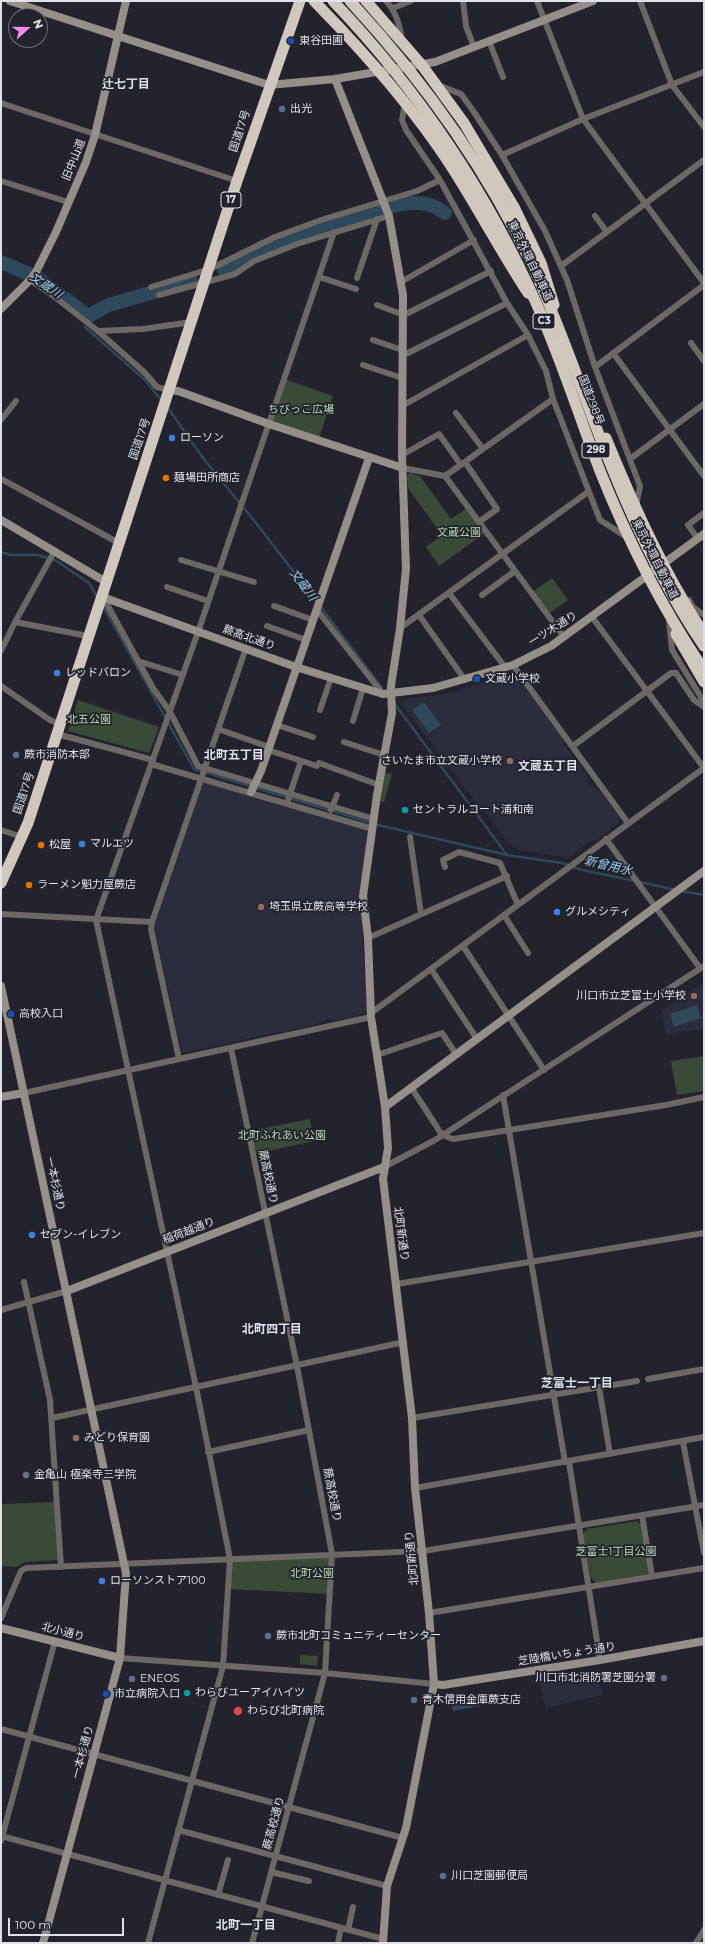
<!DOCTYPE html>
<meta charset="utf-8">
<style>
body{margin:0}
#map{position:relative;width:705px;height:1944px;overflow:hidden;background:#22232d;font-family:Montserrat,sans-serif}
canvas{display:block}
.frame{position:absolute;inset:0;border:2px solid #e1e1e9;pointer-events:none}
.north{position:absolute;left:8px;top:8px;width:40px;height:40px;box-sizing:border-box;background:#22232d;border:1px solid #6e6f78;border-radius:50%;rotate:69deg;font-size:11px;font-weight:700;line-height:16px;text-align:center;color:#e1e1e9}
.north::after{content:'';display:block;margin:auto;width:14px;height:18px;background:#f18af4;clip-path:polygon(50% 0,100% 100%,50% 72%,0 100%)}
.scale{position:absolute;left:8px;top:1918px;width:116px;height:18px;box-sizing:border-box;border:2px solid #e1e1e9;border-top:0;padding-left:5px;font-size:12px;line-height:14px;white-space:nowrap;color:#e1e1e9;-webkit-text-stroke:3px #22232d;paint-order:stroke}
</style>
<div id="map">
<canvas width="705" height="1944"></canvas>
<div class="frame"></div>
<div class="north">N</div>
<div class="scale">100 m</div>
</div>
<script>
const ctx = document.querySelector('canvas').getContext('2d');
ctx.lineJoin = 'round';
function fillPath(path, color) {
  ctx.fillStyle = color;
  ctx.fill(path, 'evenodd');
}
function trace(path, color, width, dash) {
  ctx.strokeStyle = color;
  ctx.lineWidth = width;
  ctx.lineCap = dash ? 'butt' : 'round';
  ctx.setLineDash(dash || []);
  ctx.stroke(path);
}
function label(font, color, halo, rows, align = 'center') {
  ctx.font = font + ' Montserrat,"Noto Sans JP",sans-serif';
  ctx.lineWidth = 3.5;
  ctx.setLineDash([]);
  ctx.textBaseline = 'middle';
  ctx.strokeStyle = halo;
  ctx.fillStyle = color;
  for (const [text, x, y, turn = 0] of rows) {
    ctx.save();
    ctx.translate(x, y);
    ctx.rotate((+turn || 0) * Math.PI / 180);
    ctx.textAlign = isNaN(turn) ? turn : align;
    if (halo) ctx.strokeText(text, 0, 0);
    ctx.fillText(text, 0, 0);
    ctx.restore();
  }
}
fillPath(new Path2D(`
 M510,674L516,675L565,741L563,743L590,779L587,781L591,787L594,785L597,790L599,789L619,818V823L595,841L592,840L569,858L518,850L509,844L481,806L479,807L401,704L407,698L441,695Z
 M208,782L366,828L369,834L360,889L367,1011L364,1014L334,1021L329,1019L318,1024L182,1053L154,925L202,784Z
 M704,982V1029L666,1034L662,1010Z
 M597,1670L603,1695L546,1708L539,1681Z`), '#2b2c3c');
fillPath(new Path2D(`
 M284,379L333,396L318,441L269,424Z
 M410,473L420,476L451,519L467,508L485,533L439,566L426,547L442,535L408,488L407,475Z
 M552,578L568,600L547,615L531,593Z
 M78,700L159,727L149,753L68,731Z
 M384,772L392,774L384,802L379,801Z
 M704,1056V1091L677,1095L671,1061Z
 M310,1119L314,1141L255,1154L250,1131Z
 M1,1481L2,1504L54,1502L58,1560L25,1562L17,1567L1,1566Z
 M637,1521L642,1526L650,1571L647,1574L596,1583L591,1578L583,1534L587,1529Z
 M332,1554L330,1594L228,1589L230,1559Z
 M300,1655L318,1656L317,1666L300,1664Z`), '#394b36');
fillPath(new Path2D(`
 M424,702L441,725L429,733L412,710Z
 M697,1005L701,1018L674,1027L670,1014Z
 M478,1694L480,1706L453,1711L450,1699Z`), '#2d495a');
trace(new Path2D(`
 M85,327L145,380L162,401
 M168,408L203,458L256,523L317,602
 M1,552L11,555H38L55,560L89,583L98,598
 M103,606L194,769L378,825L507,855L562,863L582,870L635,881
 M320,606L382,688
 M394,703L507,855
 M640,882L676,890
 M681,891L704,895`), '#2d495a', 2.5);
trace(new Path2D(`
 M1,262L38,278L88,316L109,305L191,281
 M224,270C269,248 313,231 361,216C379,210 398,202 417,203C429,203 436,207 445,213`), '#2d495a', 14);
trace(new Path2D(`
 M386,1C397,13 399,24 402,39
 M463,1L466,26L474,47
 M537,1L583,119L704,283
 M640,1L672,85L704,127
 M393,8L411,1
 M489,41L503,77
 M438,85L461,94L474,112L502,155L545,231L567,280L595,367L640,486L636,506
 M1,103L237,181
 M405,103L402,120L406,130L440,180L507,303L528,335L546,371L553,399L600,520L628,538
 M502,155L583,119L704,72
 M1,181L68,202
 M595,216L607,232
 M561,266L704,160
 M319,277L356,289
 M357,278L377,219
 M30,280L51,294L98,331L145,373L157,387L169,390
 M401,282L474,240
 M151,287L210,269L275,237L324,219L417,191L440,180
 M159,295L235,274L254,261L297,244L389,216
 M377,305L404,315L491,271
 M98,331L143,329L192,322
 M373,340L402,350
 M691,343L704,361
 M613,353L704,476
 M402,356L507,303
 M363,365L402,378
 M595,367L704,285
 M402,406L528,335
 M456,413L483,449
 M1,420L16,401
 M402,455L439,434L461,465
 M630,459L704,404
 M465,462L497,509L479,522
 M403,468L445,476L553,399
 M445,476L564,637
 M1,479L119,543
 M698,539L688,525L704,513
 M181,560L254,582
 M167,587L208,601
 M449,593L505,667
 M482,595L515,571
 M103,597L153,688L170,712L198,766L374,819
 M689,600L693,607L704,615
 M274,606L313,620
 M317,610L383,694
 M419,615L465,680
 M592,617L704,768
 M669,621L672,650L704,702
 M15,622L88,636
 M267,626L306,640
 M400,628L588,492
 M1,651L15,622L54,552
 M138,661L183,675
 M513,665L628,823
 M1,686L50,720L60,724
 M320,710L331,678
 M353,721L363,688
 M277,725L313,737
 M218,729L269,747
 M57,734L153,760
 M344,742L384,755
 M573,746L671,673H676L694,700L704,707
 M268,750L317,766
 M319,763L379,785
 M151,764L373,829
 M287,803L301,761
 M331,810L337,795
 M1,830L22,837
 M410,837L421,914
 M606,839L700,968
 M445,867L443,860L459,852L500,863L518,905
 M1,914L152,922
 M504,915L528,953
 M368,938L507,876
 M463,946L544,1070
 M431,969L477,1039
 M371,1013L704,768
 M231,1048L297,1366L332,1554L325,1673L252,1943
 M377,1055L442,1033L456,1054
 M179,1059L151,929L152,922L246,648
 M411,1087L442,1135L453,1139L666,1105L704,1097
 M24,1093L371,1017
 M503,1095L565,1462
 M384,1167L435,1140L704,966
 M24,1282L50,1400L61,1567
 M397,1284L704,1233
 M1,1310L67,1291
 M648,1379L704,1369
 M599,1387L610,1454
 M52,1418L404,1342
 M412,1418L637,1381
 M683,1442L704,1553
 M208,1452L309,1430
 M569,1462L600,1660
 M415,1488L704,1437
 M642,1515L652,1576
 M429,1613L704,1568
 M1,1618L21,1571L26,1568L423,1551L704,1505
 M120,1658L325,1673L434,1684
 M1,1729L403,1838
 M178,1830L387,1886
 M1,1836L383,1939
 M1,1841L55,1641
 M271,1872L309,1881
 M218,1895L228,1860
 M348,1930L353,1907
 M148,1943L223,1666L230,1559L196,1387L96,920L198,632L334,232
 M338,1943L341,1928
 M696,1943L704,1930`), '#6c6863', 6);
trace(new Path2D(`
 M10,1L269,85L335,79L435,62L593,1
 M335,79L389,216L403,295L402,455L406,569L400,628L391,686L392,713L377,795L363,896L368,938L371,1017L385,1107L388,1148L383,1179L412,1418L415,1488L429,1613L434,1684L406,1828L387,1886L383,1943
 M1,309L30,280L36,272L56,232L86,162L95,135L126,1
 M169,390L178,391L269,424L403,468
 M1,520L106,582
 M102,595L108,599L296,667L383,694L433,688L513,665L551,646L704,534
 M251,792L261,771L369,458
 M1,986L126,1573L120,1658L43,1943
 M1,1097L24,1093
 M385,1107L704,871
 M67,1291L384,1167
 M1,1628L120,1658
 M434,1684L443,1685L600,1660L704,1641`), '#948f87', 8);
trace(new Path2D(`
 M314,1C364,52 412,106 451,166C478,208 501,252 528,293
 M366,1L421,64L464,123L514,207L541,263L554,305
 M606,438C634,506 663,572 704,634
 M676,634L704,682
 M1,883L28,823L237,181L300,1`), '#d0c8bc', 11);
trace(new Path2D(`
 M333,1C418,90 487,192 537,305C561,359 579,416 600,471C628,541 662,608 704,670
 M350,1C423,80 487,169 533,267C563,332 585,401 612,468C637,530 666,591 704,646`), '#d0c8bc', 11);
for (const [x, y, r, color] of [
 [291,41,4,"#1a4fb4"],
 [282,109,4,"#5c6f8a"],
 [172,438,4,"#3f7fe0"],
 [166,478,4,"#e8710a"],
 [57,673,4,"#3f7fe0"],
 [477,679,4,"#1a4fb4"],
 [16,755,4,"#5c6f8a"],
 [510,761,4,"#8d6e63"],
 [405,810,4,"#0f9aa8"],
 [82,844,4,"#3f7fe0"],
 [41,845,4,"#e8710a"],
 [29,885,4,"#e8710a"],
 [261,907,4,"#8d6e63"],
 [557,912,4,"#3f7fe0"],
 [694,996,4,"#8d6e63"],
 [11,1014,4,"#1a4fb4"],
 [32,1235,4,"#3f7fe0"],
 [76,1438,4,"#8d6e63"],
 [26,1475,4,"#6b7280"],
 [102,1581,4,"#3f7fe0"],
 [268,1636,4,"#5c6f8a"],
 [664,1678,4,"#5c6f8a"],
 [132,1679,4,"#5c6f8a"],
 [187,1693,4,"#0f9aa8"],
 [106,1694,4,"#1a4fb4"],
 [414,1700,4,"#5c6f8a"],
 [238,1711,5,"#e0444e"],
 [443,1876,4,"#5c6f8a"]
]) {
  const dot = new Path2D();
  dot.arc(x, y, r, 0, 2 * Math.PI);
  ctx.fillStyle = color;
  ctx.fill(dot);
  trace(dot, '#22232d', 1.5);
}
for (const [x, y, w] of [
 [231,200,20],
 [544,321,22],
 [596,450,28]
]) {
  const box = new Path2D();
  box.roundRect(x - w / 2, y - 8, w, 16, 3);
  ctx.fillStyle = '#22232d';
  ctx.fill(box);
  trace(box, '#e1e1e9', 1);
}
label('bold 10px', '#e1e1e9', null, [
 ["17",231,200],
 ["C3",544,321],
 ["298",596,450]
]);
label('11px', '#e1e1e9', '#22232d', [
 ["東谷田圃",299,41],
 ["出光",290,109],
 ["ローソン",180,438],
 ["麺場田所商店",174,478],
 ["レッドバロン",65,673],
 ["文蔵小学校",485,679],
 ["蕨市消防本部",24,755],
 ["さいたま市立文蔵小学校",502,761,"right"],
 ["セントラルコート浦和南",413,810],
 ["マルエツ",90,844],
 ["松屋",49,845],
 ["ラーメン魁力屋蕨店",37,885],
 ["埼玉県立蕨高等学校",269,907],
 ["グルメシティ",565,912],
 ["川口市立芝富士小学校",686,996,"right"],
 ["高校入口",19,1014],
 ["セブン-イレブン",40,1235],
 ["みどり保育園",84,1438],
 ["金亀山 極楽寺三学院",34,1475],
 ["ローソンストア100",110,1581],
 ["蕨市北町コミュニティーセンター",276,1636],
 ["川口市北消防署芝園分署",656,1678,"right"],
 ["ENEOS",140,1679],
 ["わらびユーアイハイツ",195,1693],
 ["市立病院入口",114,1694],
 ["青木信用金庫蕨支店",422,1700],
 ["わらび北町病院",247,1711],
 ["川口芝園郵便局",451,1876]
], 'left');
label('11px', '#e1e1e9', '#22232d', [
 ["国道17号",240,131,-72],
 ["旧中山道",74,160,-68],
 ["東京外環自動車道",530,261,64],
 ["国道298号",591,400,69],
 ["国道17号",140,439,-71],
 ["東京外環自動車道",655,559,63],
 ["一ツ木通り",553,629,-32],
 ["蕨高北通り",249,638,19],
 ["国道17号",24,793,-72],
 ["蕨高校通り",268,1177,78],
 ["一本杉通り",55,1184,78],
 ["稲荷越通り",189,1231,-21],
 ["北町新通り",401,1234,82],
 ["蕨高校通り",332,1495,79],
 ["北町新通り",412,1558,-96],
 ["北小通り",63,1632,15],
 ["芝陸橋いちょう通り",567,1654,-9],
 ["一本杉通り",83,1752,-75],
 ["蕨高校通り",274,1823,-75]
]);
label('11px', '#b5dbad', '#22232d', [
 ["ちびっこ広場",301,410],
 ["文蔵公園",459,533],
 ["北五公園",89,720],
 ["北町ふれあい公園",282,1136],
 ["芝富士1丁目公園",616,1552],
 ["北町公園",312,1574]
]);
label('bold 12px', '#dedfed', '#22232d', [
 ["辻七丁目",126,84],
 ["北町五丁目",234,755],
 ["文蔵五丁目",548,766],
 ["北町四丁目",272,1329],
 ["芝富士一丁目",577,1383],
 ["北町一丁目",246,1925]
]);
label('italic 12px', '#99d1f2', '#22232d', [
 ["文蔵川",46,286,34],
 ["文蔵川",303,585,53],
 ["新曾用水",608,866,13]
]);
</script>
